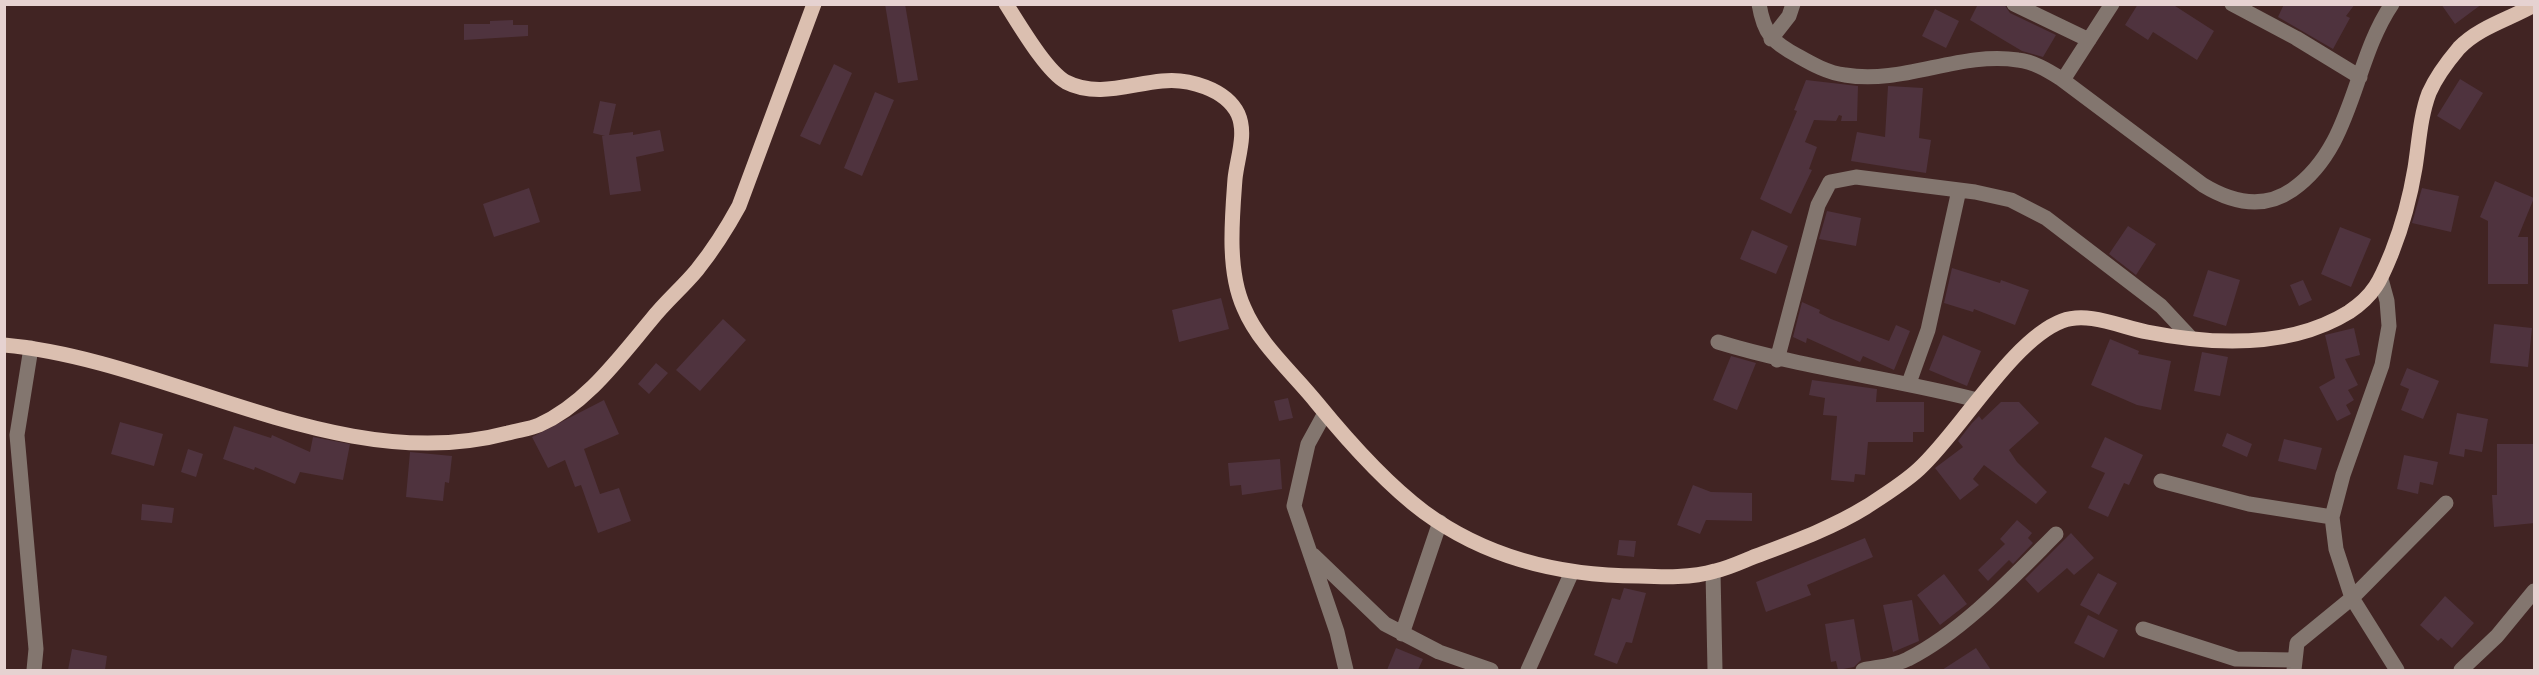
<!DOCTYPE html>
<style>
body{margin:0}
#map{position:relative;width:2539px;height:675px;overflow:hidden;background:#412423;font-family:"Fira Sans Condensed",sans-serif}
canvas{display:block}
.frame{position:absolute;inset:0;border:6px solid #e6d2d1;pointer-events:none}
</style>
<div id="map">
<canvas width="2539" height="675"></canvas>
<div class="frame"></div>
</div>
<script>
const ctx = document.querySelector('canvas').getContext('2d');
ctx.lineJoin = 'round';
function fillPath(path, color) {
  ctx.fillStyle = color;
  ctx.fill(path, 'evenodd');
}
function trace(path, color, width, dash) {
  ctx.strokeStyle = color;
  ctx.lineWidth = width;
  ctx.lineCap = dash ? 'butt' : 'round';
  ctx.setLineDash(dash || []);
  ctx.stroke(path);
}
fillPath(new Path2D(`
 M885,4H905L918,80L898,83Z
 M1978,4H2004L2010,13L2056,35L2043,57L2022,51L1970,20Z
 M2138,4H2172L2214,31L2197,60L2153,32L2148,40L2125,25Z
 M2284,4H2355L2346,16L2350,18L2333,49L2278,17Z
 M2441,4H2482L2455,24Z
 M1935,9L1959,21L1946,48L1922,36Z
 M513,20V25H528V36L464,40V24H490V21Z
 M834,64L852,73L820,145L800,136Z
 M2460,79L2483,93L2460,130L2437,116Z
 M1806,80L1858,86L1857,121H1841L1842,116L1839,115L1836,121L1814,120L1805,142L1817,147L1809,169L1812,170L1791,214L1760,199L1797,111L1794,110Z
 M1888,86L1923,88L1919,138L1931,140L1926,173L1851,161L1857,132L1885,137Z
 M875,92L894,100L862,176L844,168Z
 M600,101L616,104L609,135L633,132V135L660,130L664,151L636,157L641,191L610,195L602,136H605L593,133Z
 M2495,181L2534,198L2518,237H2528V284H2488V221L2480,217Z
 M529,188L540,222L494,237L483,204Z
 M2422,188L2459,196L2451,232L2412,223Z
 M1827,211L1861,218L1856,246L1819,239Z
 M2128,226L2156,244L2136,275L2109,254Z
 M2340,227L2371,239L2351,287L2321,274Z
 M1752,230L1788,246L1776,274L1740,259Z
 M1952,268L2000,283L2001,280L2029,290L2015,325L1974,309L1973,312L1944,303Z
 M2208,270L2240,280L2226,326L2193,316Z
 M2303,280L2312,300L2299,306L2290,285Z
 M1221,298L1229,329L1179,342L1172,310Z
 M1802,302L1820,310L1819,313L1831,319L1889,341L1896,325L1910,331L1894,370L1863,356L1860,362L1807,338L1806,343L1793,337Z
 M723,319L746,340L700,391L676,370Z
 M2494,324L2532,328L2528,367L2490,363Z
 M2354,328L2360,355L2345,359L2358,385L2348,390L2354,400L2346,405L2351,414L2337,421L2319,387L2335,378L2325,335Z
 M1943,335L1981,351L1967,386L1929,370Z
 M2110,339L2139,351L2138,354L2171,361L2161,410L2137,405L2091,385Z
 M2202,352L2228,357L2220,396L2194,391Z
 M1731,356L1756,363L1737,410L1713,400Z
 M656,363L668,373L649,394L638,384Z
 M2407,368L2439,381L2423,419L2401,410L2409,389L2400,385Z
 M1812,380L1877,389L1876,402H1924V432H1913V442H1868L1865,475L1855,474L1854,482L1831,480L1837,416L1823,415L1825,398L1809,395Z
 M1288,398L1293,418L1279,421L1274,401Z
 M604,400L619,434L584,449L600,494L619,488L631,521L598,533L581,485L575,487L565,460L548,468L532,437Z
 M2001,402H2019L2039,423L2009,450L2017,462L2047,492L2036,504L1984,465L1973,479L1979,485L1960,500L1935,468L1963,447L1958,441L1972,423L1979,416L1982,420Z
 M2457,413L2488,419L2482,452L2465,449L2464,457L2449,454Z
 M120,422L163,434L154,466L111,454Z
 M234,426L271,438L272,435L310,452L313,437L350,444L343,480L300,472L295,484L255,467L254,470L223,459Z
 M2227,433L2252,444L2247,457L2222,446Z
 M2105,437L2143,455L2129,485L2124,483L2108,517L2088,508L2105,473L2091,467Z
 M2284,439L2322,448L2316,470L2278,461Z
 M2497,444H2533L2535,523L2494,527L2492,495H2497Z
 M188,449L203,454L196,477L181,472Z
 M410,452L452,456L449,483L445,482L443,501L406,497Z
 M2404,455L2438,462L2433,485L2420,482L2418,494L2397,489Z
 M1280,459L1282,489L1242,495L1241,485L1230,486L1228,463Z
 M1693,485L1711,492L1752,493V521L1706,520L1700,534L1677,525Z
 M142,504L174,508L172,523L141,520Z
 M2017,520L2032,533L2028,538L2033,543L2013,564L2009,560L1988,581L1978,570L2005,544L2000,539Z
 M2071,533L2094,558L2074,575L2067,568L2038,593L2025,579Z
 M1865,538L1873,557L1807,585L1811,595L1766,612L1756,582Z
 M1619,540L1636,541L1634,557L1617,555Z
 M2098,573L2117,583L2099,615L2080,605Z
 M1944,574L1967,604L1940,625L1917,595Z
 M1624,588L1646,593L1632,643L1626,642L1617,664L1594,655L1612,598L1620,600Z
 M2445,596L2474,623L2452,648L2441,638L2438,641L2420,625Z
 M1912,600L1919,641L1893,652L1883,605Z
 M2088,615L2118,630L2104,658L2074,643Z
 M1854,619L1861,660L1854,667L1838,670L1836,661L1831,662L1825,624Z
 M1396,648L1423,659L1418,670H1387Z
 M1976,648L1991,670H1942Z
 M72,649L107,656L105,670H68Z`), '#4f333e');
trace(new Path2D(`
 M1759,4C1764,34 1772,42 1798,56C1812,64 1828,73 1845,75C1903,85 1960,51 2018,60C2034,62 2047,70 2060,78L2203,185C2231,202 2263,210 2292,190C2354,147 2352,63 2392,4
 M2014,4L2089,40
 M2232,4L2296,38L2360,77
 M1771,39L1789,16L1793,4
 M2063,80L2112,4
 M1718,342C1803,368 1891,378 1977,400
 M31,348L17,435L36,649L34,670
 M1777,360L1818,205L1830,182L1856,177L1975,192L2011,200L2046,218L2161,306L2190,337
 M1909,383L1928,330L1959,190
 M1325,413L1308,444L1294,506L1337,632L1346,670
 M2161,481L2249,504L2332,517
 M1313,555L1385,624L1439,652L1491,670
 M1713,572L1715,670
 M2143,629L2236,659L2293,660
 M1402,634L1440,522
 M1528,670L1571,574
 M1863,670C1877,667 1895,666 1908,659C1963,631 2013,577 2056,534
 M2294,670L2297,643L2352,598L2336,549L2332,517L2343,475L2382,365L2389,326L2387,301L2381,279
 M2397,670L2352,598L2446,503
 M2461,670L2497,636L2534,591`), '#83766f', 15);
trace(new Path2D(`
 M1006,4C1019,24 1046,71 1066,82C1097,98 1130,84 1162,81C1188,78 1226,89 1238,114C1247,134 1237,158 1235,179C1232,219 1227,271 1244,308C1259,344 1293,373 1317,403C1348,441 1384,482 1424,512C1488,559 1561,576 1639,576C1664,577 1692,578 1715,571C1729,568 1743,561 1756,556C1793,542 1832,528 1866,507C1883,496 1904,483 1919,469C1960,432 2012,340 2062,321C2088,311 2121,327 2147,332C2213,345 2291,348 2349,312C2375,295 2381,279 2392,252C2403,224 2410,198 2415,168C2419,143 2420,117 2429,93C2436,77 2448,61 2459,48C2479,27 2510,19 2534,5
 M4,345C170,360 340,478 508,433C518,430 530,429 539,425C586,404 619,358 651,320C665,302 683,287 697,270C713,250 727,228 739,206L814,4`), '#dbbfb0', 15);
</script>
